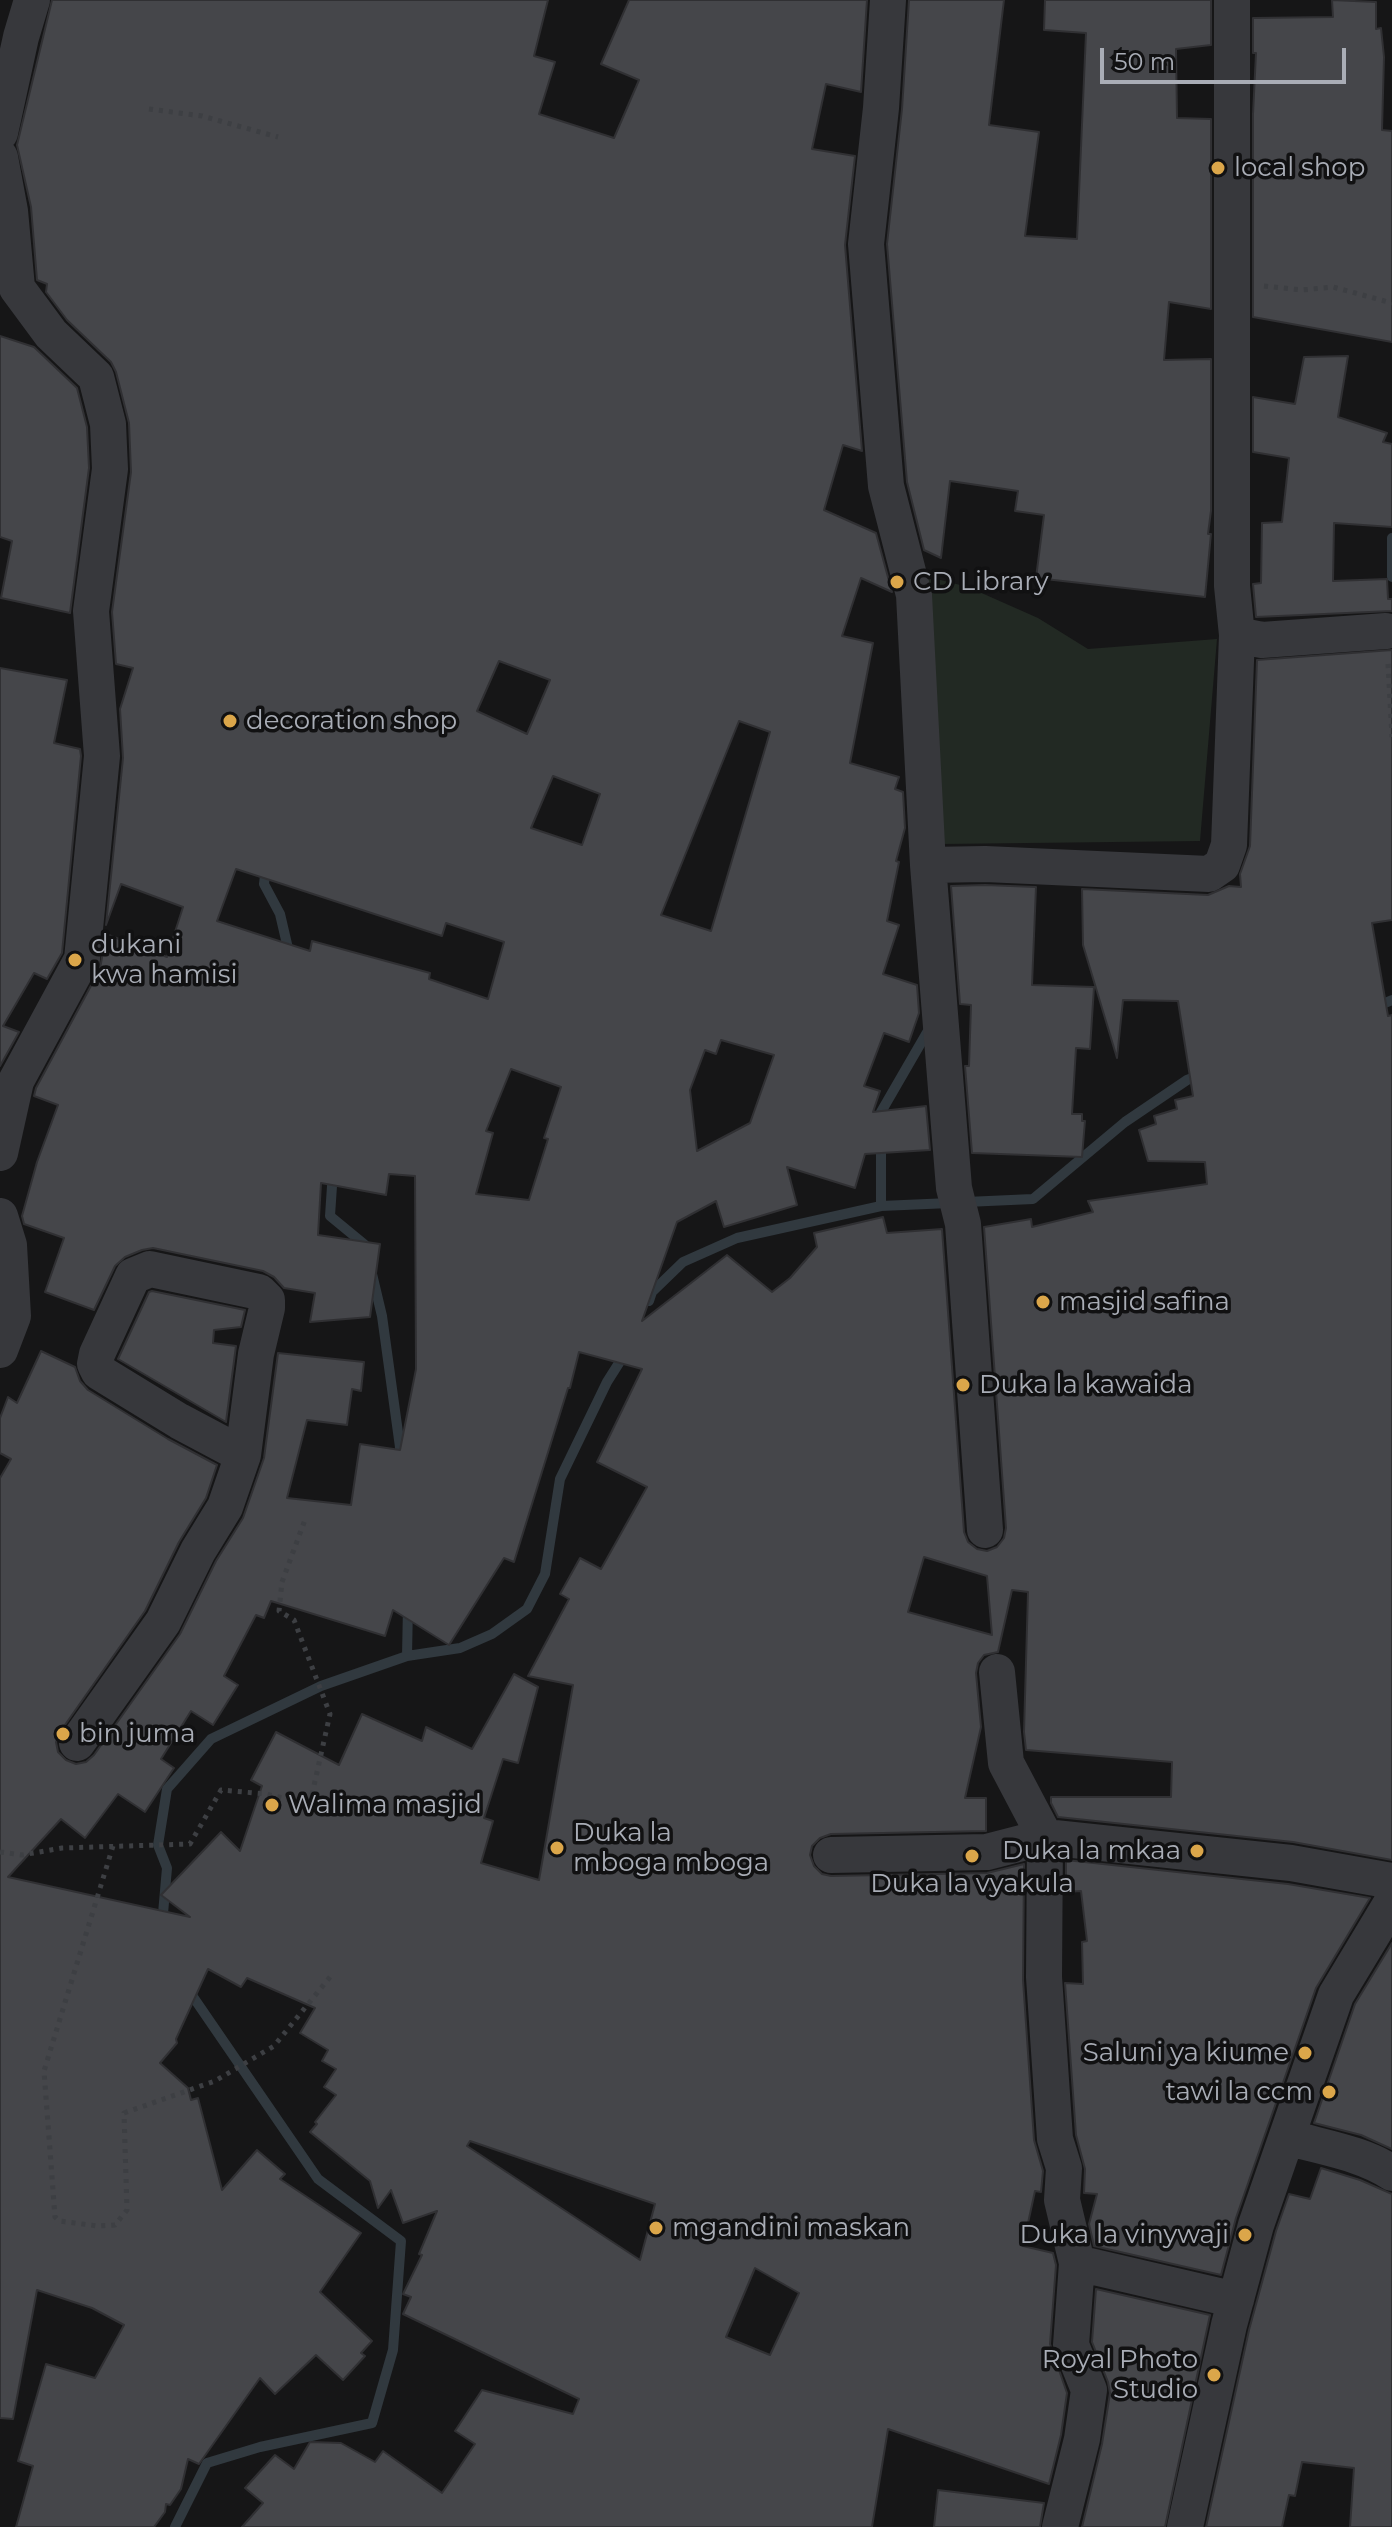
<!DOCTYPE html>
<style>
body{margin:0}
#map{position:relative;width:1392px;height:2527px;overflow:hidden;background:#161617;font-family:Montserrat,sans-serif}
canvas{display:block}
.scale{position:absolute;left:1100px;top:48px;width:246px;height:36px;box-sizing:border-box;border:4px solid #a9adb6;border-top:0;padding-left:10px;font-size:24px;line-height:28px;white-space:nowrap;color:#a9adb6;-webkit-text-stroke:6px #111112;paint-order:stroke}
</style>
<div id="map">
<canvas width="1392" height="2527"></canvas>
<div class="scale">50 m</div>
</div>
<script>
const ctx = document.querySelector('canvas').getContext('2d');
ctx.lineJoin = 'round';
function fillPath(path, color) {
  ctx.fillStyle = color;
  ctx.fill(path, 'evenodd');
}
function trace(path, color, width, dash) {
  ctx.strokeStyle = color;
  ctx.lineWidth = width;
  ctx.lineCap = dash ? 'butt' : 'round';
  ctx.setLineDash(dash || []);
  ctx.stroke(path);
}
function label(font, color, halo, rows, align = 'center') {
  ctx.font = font + ' Montserrat,sans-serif';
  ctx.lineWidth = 7;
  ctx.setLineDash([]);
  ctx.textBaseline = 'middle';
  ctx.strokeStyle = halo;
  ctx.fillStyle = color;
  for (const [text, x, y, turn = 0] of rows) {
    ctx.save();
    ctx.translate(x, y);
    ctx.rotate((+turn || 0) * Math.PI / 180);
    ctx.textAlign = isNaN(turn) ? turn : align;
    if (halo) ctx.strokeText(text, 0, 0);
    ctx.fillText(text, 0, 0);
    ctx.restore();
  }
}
fillPath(new Path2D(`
 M925,576L968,587L1038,618L1088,649L1217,639L1200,841L942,844Z`), '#222923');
trace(new Path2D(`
 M1392,538V577
 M266,866L264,884L280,914L290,957
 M1375,1007L1392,1000
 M881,1124V1112L929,1029
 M333,1171L330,1216L364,1244L366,1251
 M966,1202L1033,1199L1125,1122L1187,1080L1200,1075
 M881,1206V1140
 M372,1274L382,1316L400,1447L398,1463
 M649,1301L652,1292L683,1262L737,1238L881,1206L950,1203
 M407,1656L408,1606
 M162,1925L167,1868L158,1845L167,1789L211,1739L321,1686L407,1656L460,1648L492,1634L527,1609L545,1574L560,1479L607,1382L626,1352
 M175,2527L207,2463L260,2447L372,2423L393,2350L401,2241L318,2179L187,1988`), '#31393f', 10);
const building = new Path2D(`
 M52,0H548L534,56L555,62L539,114L614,138L639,80L601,64L629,0H867L861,92L826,84L812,149L855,156L845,245L862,451L843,445L824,510L876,533L892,592L861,578L842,636L873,643L850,763L899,777L895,789L903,792L905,828L896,861L899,862L887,921L899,925L883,974L917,985L919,1013L909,1042L884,1033L864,1086L880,1091L873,1112L926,1106L930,1150L865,1154L855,1188L787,1167L797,1205L724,1227L716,1201L677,1222L642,1321L727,1255L772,1292L790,1278L817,1247L814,1233L883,1217L887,1233L942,1229L964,1532L968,1542L977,1549L987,1551L997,1547L1004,1538L1006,1528L984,1227L1031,1219L1032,1227L1093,1212L1088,1201L1207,1184L1205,1162L1148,1161L1139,1130L1156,1124L1154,1116L1177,1109L1175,1100L1193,1096L1178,1001L1123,1000L1117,1058L1083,945L1082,889L1208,895L1229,886L1241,887L1240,874L1250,846L1257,660L1392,650V920L1372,923L1388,1016L1392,1015V1860L1293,1842L1058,1817L1051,1803V1797H1171L1172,1762L1026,1750L1024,1732L1028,1592L1012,1590L998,1652L984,1655L978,1663L976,1673L981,1727L965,1798H986V1831L831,1834L820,1838L812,1846L810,1855L814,1866L822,1874L831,1876L987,1873L1024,1864L1023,1980L1034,2140L1043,2171L1041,2192L1035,2191L1023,2246L1053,2253L1056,2265L1050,2344L1067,2393L1061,2435L1049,2484L888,2429L872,2527H242L263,2503L245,2488L275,2455L294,2469L310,2442L341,2443L375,2462L383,2451L442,2493L475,2444L455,2431L482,2390L573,2414L579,2399L403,2314L411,2297L403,2294L422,2255L419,2254L437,2211L403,2223L391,2190L378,2208L370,2181L310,2132L317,2124L315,2122L336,2095L324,2087L336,2069L322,2061L328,2050L300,2033L315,2008L247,1978L241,1987L208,1969L176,2039L177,2043L160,2063L188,2088L191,2100L198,2098L222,2190L257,2150L285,2174L280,2179L361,2233L320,2292L372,2341L361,2353L365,2356L343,2380L316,2355L275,2394L260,2378L199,2464L188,2459L181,2489L170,2505L166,2504L165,2512L154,2527H16L33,2466L18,2461L46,2364L95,2378L124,2325L92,2308L37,2290L13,2419L0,2418V1478L11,1459L0,1453V1418L8,1397L17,1403L41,1351L75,1367L80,1381L88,1390L168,1439L217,1465L206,1498L179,1542L145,1611L60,1732L56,1742L58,1752L66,1760L76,1764L86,1762L94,1755L180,1634L216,1561L243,1518L264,1458L278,1353L364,1362L361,1391L352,1389L347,1425L307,1420L287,1498L351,1505L360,1444L400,1450L416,1369L415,1176L389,1174L386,1195L321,1183L318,1235L380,1244L370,1317L310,1322L315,1293L284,1288L274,1277L263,1271L153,1248L142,1250L125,1257L115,1266L94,1310L45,1292L64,1238L24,1224L22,1216L37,1162L58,1105L34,1096L36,1088L100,969L106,934L167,957L183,907L121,884L106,925L123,758L120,709L133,668L116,664L112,612L131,472L129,423L116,372L111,362L67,320L46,292L47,284L37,280L31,207L17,145ZM499,661L550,680L527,734L477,711ZM739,721L770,732L711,931L661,915ZM553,776L600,794L582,845L531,828ZM236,869L442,936L446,923L504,942L488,999L429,979L430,973L312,941L310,951L217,921ZM721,1040L774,1055L750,1123L697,1151L690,1090L705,1050L716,1054ZM511,1069L561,1087L544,1138L548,1139L529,1200L476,1194L493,1133L486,1131ZM579,1352L642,1369L597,1462L647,1487L601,1569L580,1558L560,1594L569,1599L528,1676L573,1685L539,1880L481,1863L493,1821L484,1818L503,1759L518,1763L538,1687L514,1674L472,1749L426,1727L422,1741L362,1714L339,1765L276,1732L251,1780L262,1786L240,1851L221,1832L161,1895L190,1917L8,1877L61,1819L85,1838L118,1794L145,1812L174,1768L161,1759L191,1711L213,1725L238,1685L224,1676L256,1615L264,1618L271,1601L385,1636L393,1610L449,1645L504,1558L514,1562L568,1388H570ZM924,1557L987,1576L992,1635L908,1612ZM470,2141L655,2204L640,2260L467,2146ZM755,2268L799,2293L770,2355L726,2337Z
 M909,0H1004L989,125L1039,132L1025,236L1077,239L1086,33L1044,30L1045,0H1211V45L1176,49L1177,118L1211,119V309L1169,302L1164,360L1211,359V511L1208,534H1211L1205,597L1036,578L1044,515L1015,511L1018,491L950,481L941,558L924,550L907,482L887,244L902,109Z
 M1332,0L1376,2V29L1381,28L1384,57L1382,130L1392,131V342L1253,317V114L1256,53H1253V18L1333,17Z
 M0,336L34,347L77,388L87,427L89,468L70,613L1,598L12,541L0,537Z
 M1348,356L1338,417L1387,433L1383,442L1392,444V527L1334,523L1333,581L1387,579L1388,599H1392V611L1256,617L1253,584L1261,583L1262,523L1282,522L1289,458L1253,452V397L1295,404L1304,357Z
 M0,668L67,680L54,743L80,749L81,756L62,953L47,979L34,973L3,1026L19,1032L0,1066Z
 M985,885L1036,887L1032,985L1094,987L1090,1049L1076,1048L1072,1114H1082V1121H1085L1082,1157L972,1153L965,1066H969L971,1005L960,1004L951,886Z
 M152,1291L245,1310L241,1327L214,1330L213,1343L236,1346L226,1422L118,1359L149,1292Z
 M1066,1860L1288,1884L1370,1898L1316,1988L1236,2218L1221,2275L1094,2246L1089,2224L1097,2194L1084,2193L1085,2169L1076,2135L1065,1983L1083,1984L1082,1942L1087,1941L1081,1891L1066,1892Z
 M1392,1943V2149L1361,2135L1314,2123L1355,2004Z
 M1321,2168L1360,2180L1392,2194V2527H1350L1354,2468L1302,2462L1295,2496L1289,2495L1282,2527H1206L1249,2330L1276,2231L1289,2194L1310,2199Z
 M1096,2289L1210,2315L1165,2527H1082L1102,2444L1110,2393L1108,2382L1092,2342Z
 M938,2490L1044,2503L1040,2527H934Z`);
fillPath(building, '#45464a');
trace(building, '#303033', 2);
trace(new Path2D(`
 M149,109L202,116L278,137
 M1264,286L1302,290L1333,287L1392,303
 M1388,664L1392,737
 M113,1846L44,2071L55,2217L59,2221L98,2226L115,2225L127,2210L124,2113L215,2081L274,2046L330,1977
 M0,1852L22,1855L62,1848L190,1844L221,1790L266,1794L304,1803L311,1799L330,1714L294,1620L279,1611L282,1582L306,1517`), '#3d3f43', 5, [4, 6]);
trace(new Path2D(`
 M888,0L881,108L866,244L886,486L914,595L928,865L954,1188L963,1224L985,1530
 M0,133L21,37L32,0
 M0,157L10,211L17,288L51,334L96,377L108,424L110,469L91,611L102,756L82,959L16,1081L0,1153
 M1237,635L1262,640L1386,631
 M928,865L985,864L1209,874L1222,865L1229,845L1237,635L1232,586V0
 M0,1216L9,1245L13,1316L0,1350
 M997,1672L1006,1763L1045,1837L1044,1977L1055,2139L1064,2168L1062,2200L1077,2263L1071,2345L1089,2390L1082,2439L1060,2527
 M77,1743L163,1622L198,1551L225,1507L243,1455L256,1354L267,1308V1300L259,1292L150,1269L133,1276L97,1354L95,1364L99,1372L179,1421L243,1455
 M831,1855L987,1852L1045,1837L1291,1863L1392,1881
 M1287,2137C1320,2147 1363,2153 1392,2173
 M1077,2263L1236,2300
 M1185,2527L1229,2325L1256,2225L1336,1995L1392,1902`), '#37383c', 36);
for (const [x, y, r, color] of [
 [1218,168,8,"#dba64a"],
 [897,582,8,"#dba64a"],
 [230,721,8,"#dba64a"],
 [75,960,8,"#dba64a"],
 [1043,1302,8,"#dba64a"],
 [963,1385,8,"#dba64a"],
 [63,1734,8,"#dba64a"],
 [272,1805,8,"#dba64a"],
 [557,1848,8,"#dba64a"],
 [1197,1851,8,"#dba64a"],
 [972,1856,8,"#dba64a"],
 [1305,2053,8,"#dba64a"],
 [1329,2092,8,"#dba64a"],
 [656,2228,8,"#dba64a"],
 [1245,2235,8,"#dba64a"],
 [1214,2375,8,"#dba64a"]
]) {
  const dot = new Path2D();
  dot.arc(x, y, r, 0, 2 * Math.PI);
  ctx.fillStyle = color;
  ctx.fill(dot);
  trace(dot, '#111112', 3);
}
label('26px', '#a9adb6', '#111112', [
 ["local shop",1234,168],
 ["CD Library",913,582],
 ["decoration shop",246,721],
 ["dukani",91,945],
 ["kwa hamisi",91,975],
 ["masjid safina",1059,1302],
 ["Duka la kawaida",979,1385],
 ["bin juma",79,1734],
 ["Walima masjid",288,1805],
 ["Duka la",573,1833],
 ["mboga mboga",573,1863],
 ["Duka la mkaa",1181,1851,"right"],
 ["Duka la vyakula",972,1884,"center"],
 ["Saluni ya kiume",1289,2053,"right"],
 ["tawi la ccm",1313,2092,"right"],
 ["mgandini maskan",672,2228],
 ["Duka la vinywaji",1229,2235,"right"],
 ["Royal Photo",1198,2360,"right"],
 ["Studio",1198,2390,"right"]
], 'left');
</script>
